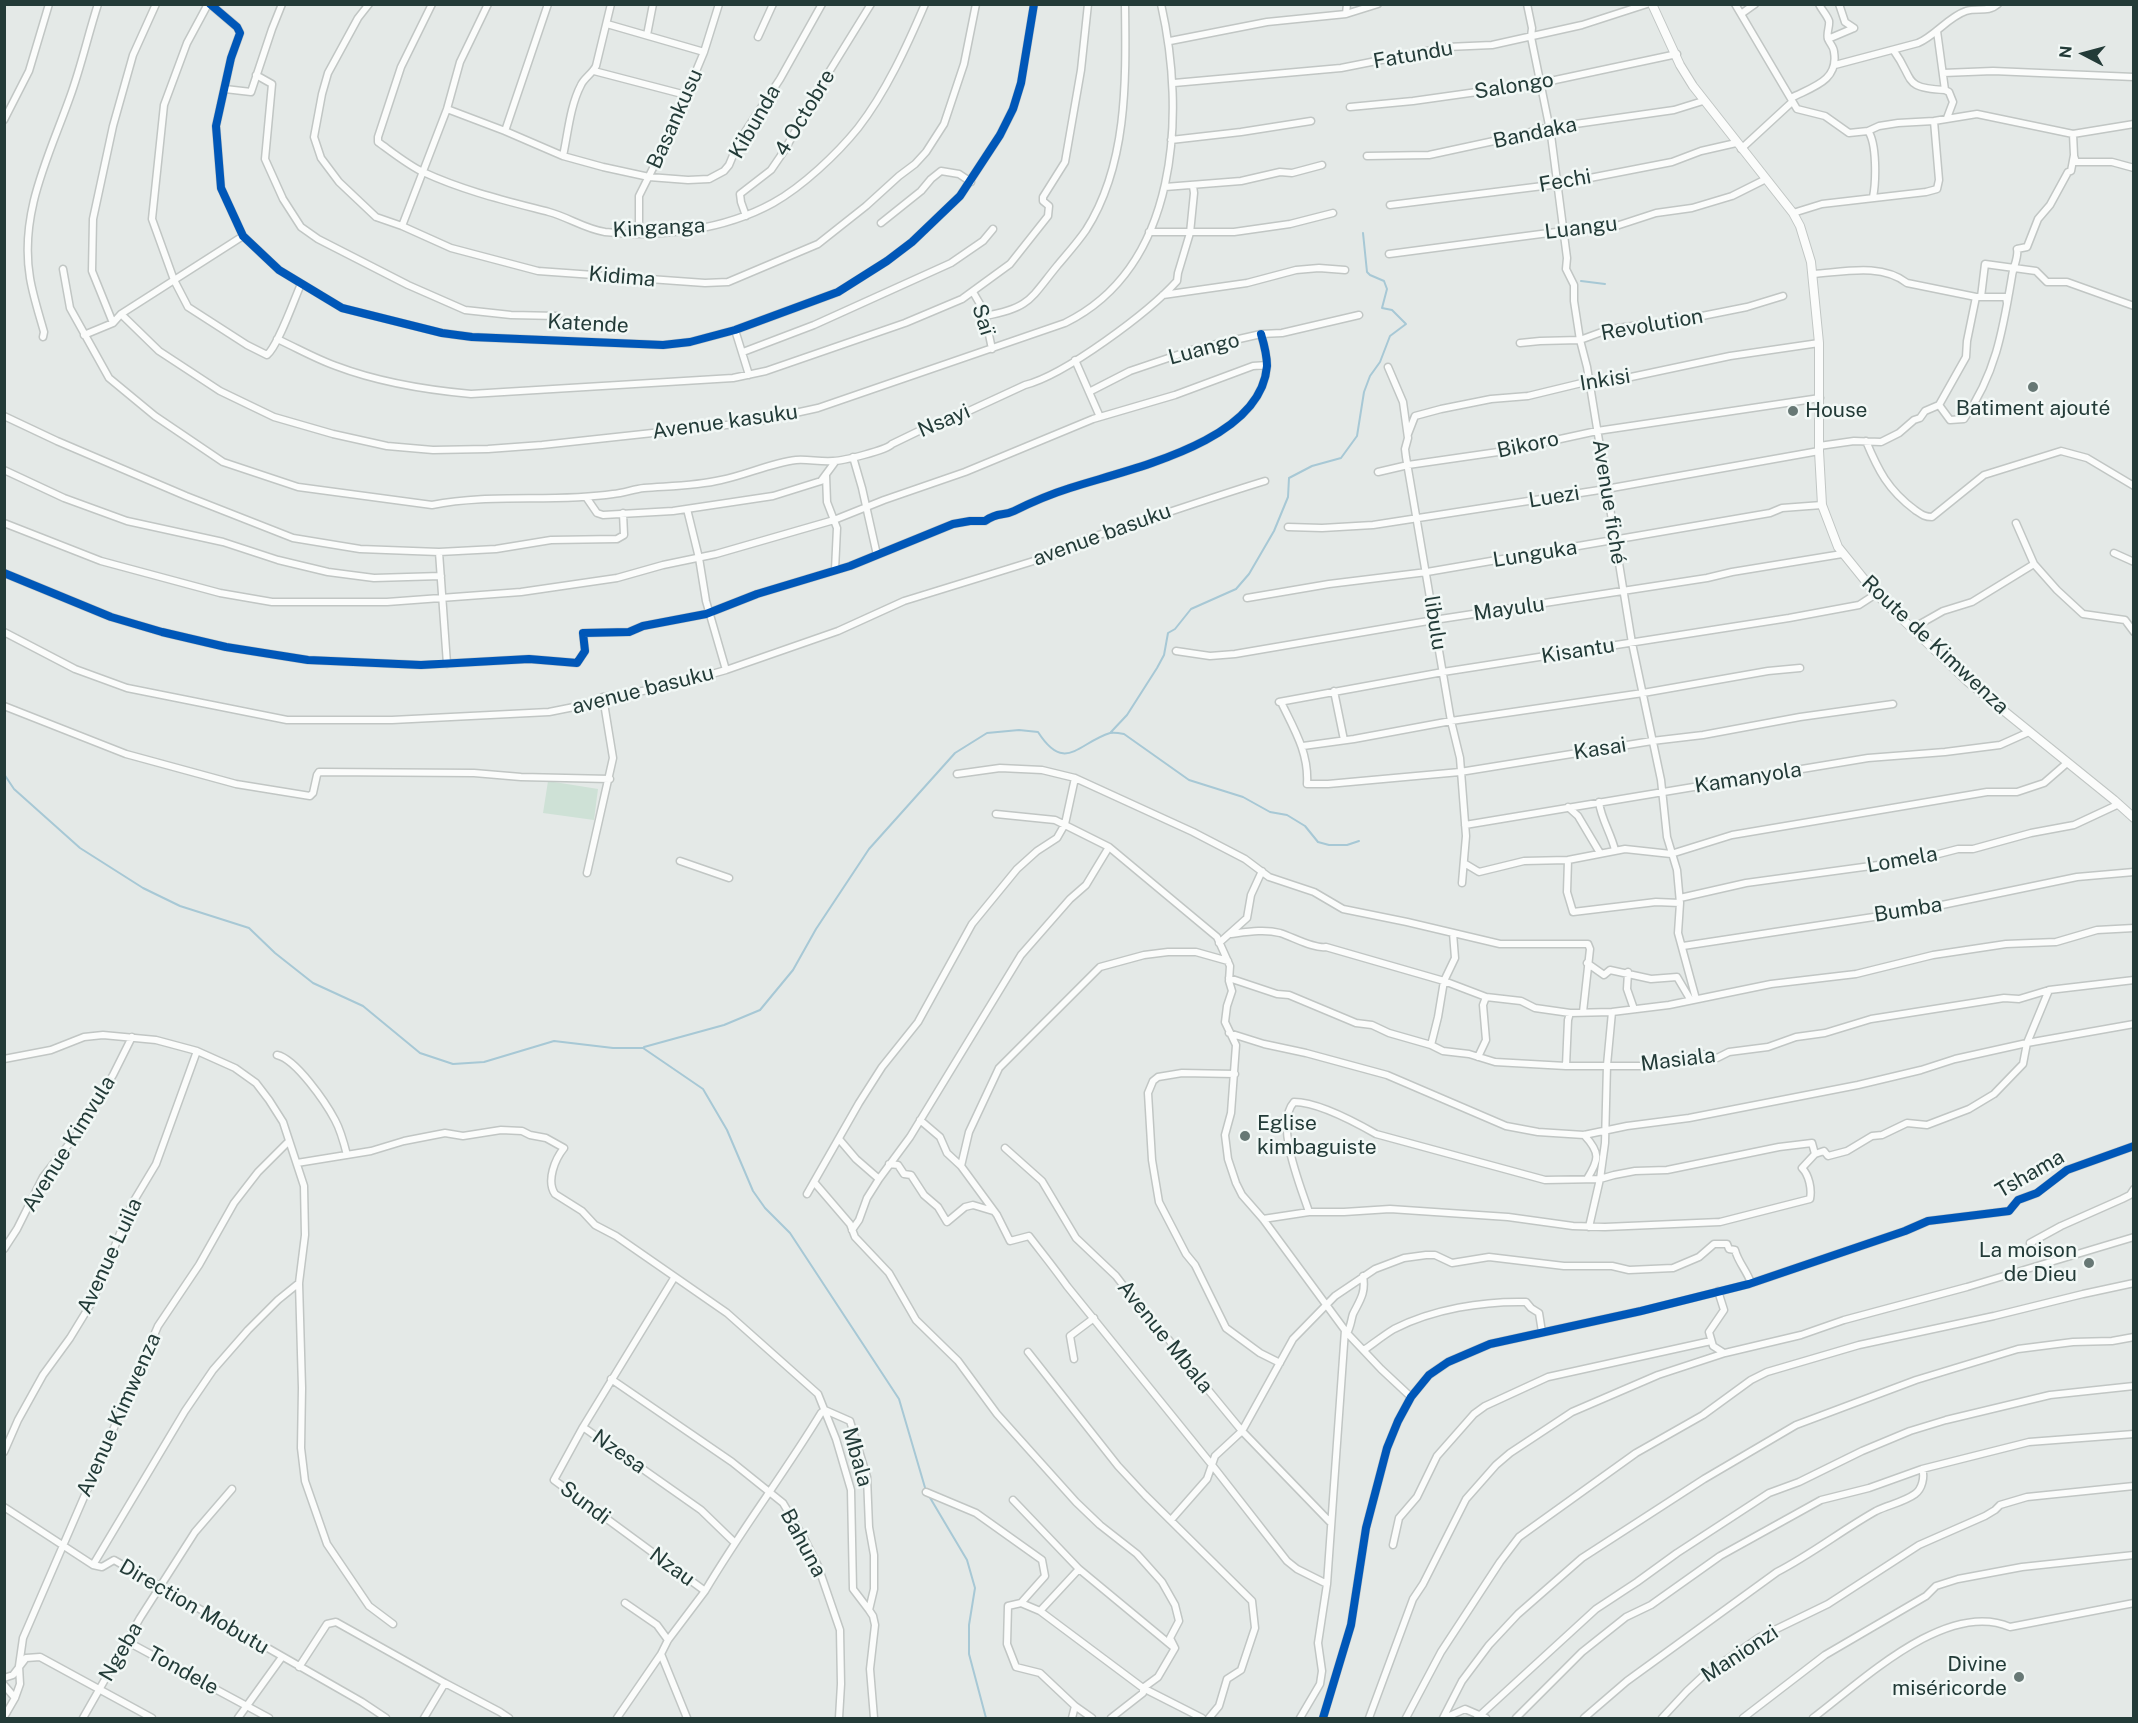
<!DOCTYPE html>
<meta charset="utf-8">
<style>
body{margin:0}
#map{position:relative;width:2138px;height:1723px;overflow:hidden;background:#e4e9e7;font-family:"Public Sans",sans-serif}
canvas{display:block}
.frame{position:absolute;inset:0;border:6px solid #233b38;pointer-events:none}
.north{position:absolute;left:2054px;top:24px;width:60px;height:60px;-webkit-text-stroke:4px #f2f8f6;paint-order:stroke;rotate:276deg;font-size:16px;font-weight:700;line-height:24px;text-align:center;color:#233b38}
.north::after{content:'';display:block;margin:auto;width:21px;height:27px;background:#233b38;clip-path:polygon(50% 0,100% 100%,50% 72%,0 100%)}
</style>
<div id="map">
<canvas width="2138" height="1723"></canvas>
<div class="frame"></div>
<div class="north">N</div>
</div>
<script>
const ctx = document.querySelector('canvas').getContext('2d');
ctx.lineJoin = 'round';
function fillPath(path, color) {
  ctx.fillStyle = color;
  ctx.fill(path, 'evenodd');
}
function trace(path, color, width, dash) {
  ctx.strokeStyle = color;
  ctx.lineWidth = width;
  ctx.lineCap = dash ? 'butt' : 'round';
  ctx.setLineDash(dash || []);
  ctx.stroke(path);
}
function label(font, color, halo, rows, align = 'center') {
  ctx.font = font + ' "Public Sans",sans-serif';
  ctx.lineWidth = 5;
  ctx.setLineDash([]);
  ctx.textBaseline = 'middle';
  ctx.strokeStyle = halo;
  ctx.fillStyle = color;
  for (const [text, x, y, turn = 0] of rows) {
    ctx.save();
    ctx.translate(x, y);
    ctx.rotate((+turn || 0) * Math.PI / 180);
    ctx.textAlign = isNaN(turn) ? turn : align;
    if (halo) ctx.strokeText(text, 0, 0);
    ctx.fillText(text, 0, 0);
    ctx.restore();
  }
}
fillPath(new Path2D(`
 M548,781L598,789L594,820L543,813Z`), '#cee1d6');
trace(new Path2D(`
 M1581,281L1605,284
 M1111,732L1127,715L1157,668L1164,655L1168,633L1175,629L1191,609L1236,589L1249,574L1274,531L1288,497L1289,478L1312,466L1341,458L1357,436L1364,392L1370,376L1380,362L1390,336L1406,324L1392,310L1382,308L1387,289L1384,281L1370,275L1367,272L1363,233
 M4,774L14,789L80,848L143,888L180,906L249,928L275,953L313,983L363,1006L420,1053L453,1064L484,1062L554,1041L613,1048H643L703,1089L727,1130L753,1191L765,1208L790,1233L899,1399L926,1491
 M644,1047L724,1025L760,1010L793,970L816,929L869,849L955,753L987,733L1019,730L1038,732C1065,774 1078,743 1110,733C1114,732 1119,733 1124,734L1189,780L1243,797L1270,812L1287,815L1305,826L1318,842L1329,845H1347L1359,841
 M929,1496L967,1560L975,1588L969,1625V1654L986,1718`), '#a7c8d5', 2);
const minor = new Path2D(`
 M208,4L187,43L164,105L152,219L174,280L188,307L247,345L267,355C278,346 294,300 301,284
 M210,4L237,27L240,33L231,58L216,126L221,188L243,236L279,270L342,308L442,333L472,337L663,345L690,342L735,330L838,292L887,261L912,242L960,196L1000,135L1013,109L1021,83L1034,4
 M369,4L358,18L328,73L322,94L314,137L321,158L339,182L376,217L402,226L451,248L538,271L705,283L728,282L818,244L866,206L899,176L915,164L926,152L944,124L964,64L976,4
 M432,4L401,67L378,137V142C392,152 408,165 423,172C464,191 507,201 549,212C568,217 585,229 605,232C660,238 724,230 773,203C802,187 837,154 858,128C886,92 907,46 925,4
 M1527,4L1532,28L1531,37L1551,135L1567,258L1566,269L1574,285V301L1580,340L1587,367L1632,643L1661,780L1667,837L1677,870L1680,903L1678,933L1696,999
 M1735,4L1797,109L1825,116L1849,133L1868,131L1879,126L1898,123L1934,121L1977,114L2073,134L2134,124
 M1839,4L1845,22L1854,28
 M1346,14L1347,4
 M1741,14L1755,4
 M607,24L704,52
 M1937,31L1945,90L1949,92L1953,102L1947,118
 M647,35L653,4
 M758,37L773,4
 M1828,39L1854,28
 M1170,41L1267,22L1346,14L1378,4
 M1894,51C1915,80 1902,88 1945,90
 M1835,65L1918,43C1935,36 1948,17 1966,11C1977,7 1988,13 1998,4
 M594,71L686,95
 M1943,73L1993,71L2134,77
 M256,75L272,84L265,159L283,199L301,227L318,239L408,285L465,310L511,315L558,316
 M1174,83L1341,68L1447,47L1492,45L1582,25L1647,4
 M225,89L251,92L272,29L282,4
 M1791,98C1812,87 1839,81 1834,52C1834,47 1830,44 1828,39C1826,34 1830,26 1829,21C1827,15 1821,9 1819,4
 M1350,107L1413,101L1541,83L1677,54
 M447,109L505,131L563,156L603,167L649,177L688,180L709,179L724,171L729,165L739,141L780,79L822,4
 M4,120L29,71L49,4
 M505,131L548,4
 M1868,131C1877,143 1876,182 1873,197
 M1171,140L1241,132L1311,121
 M1741,149L1792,102
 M563,156C568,133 570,106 581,85C584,78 592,74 596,66L611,4
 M1367,156L1429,155L1517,136L1540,129L1674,110L1703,101
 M2074,156L2076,162H2112L2134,168
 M1165,187L1241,181L1280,172L1292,173L1322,165
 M1390,205L1559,184L1672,162L1701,151L1736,143
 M1793,213L1822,204L1926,192L1937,189L1939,180L1934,121
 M746,216L741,202L740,194L771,170L784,151L829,72L871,4
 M881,223L921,191L931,179L941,171L959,174L971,182
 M402,226L447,109L460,62L488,4
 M1149,232H1234L1290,224L1333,213
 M639,234V196L669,136L704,52L719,4
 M1389,254L1564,231L1610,228L1656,213L1692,208L1732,196L1766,179
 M63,269L70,308L109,378L155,416L223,462L298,487L432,505C493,493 553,503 613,494C624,493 634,489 644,488C670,486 696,486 721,480C746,475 771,463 796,460C808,459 820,462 833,461C843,461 887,450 892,444L923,429L958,416L1025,385C1065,375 1149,312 1177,281L1178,273L1190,233L1194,193L1193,186
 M1813,274C1844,272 1881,263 1907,283L1976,297H2006L2007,303
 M973,292L984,311L992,349
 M1163,295L1247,283L1296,270L1319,268L1345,270
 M1981,297L1985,264L2036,271L2047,282H2067L2134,306
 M121,314L159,351L220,391L274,417L333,434L387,446L433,450L488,449L542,445L754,422L818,408L1065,323C1179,267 1186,114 1161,4
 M985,316C1030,308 1030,299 1057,266C1067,254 1077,243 1086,230C1128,164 1126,80 1125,4
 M113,323L92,271L93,219L113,126L133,55L156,4
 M735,330L749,375
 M84,335L113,323L121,314L243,236
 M43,337L44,332C39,314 33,296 30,278C19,213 49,156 70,97C81,67 88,35 98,4
 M277,339C297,348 316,359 336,366C378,382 427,390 471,394L733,378L766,371L905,323L962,299L1010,264L1048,216L1049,206L1043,201V197L1065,162L1081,70L1088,4
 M1520,343L1540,341L1580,340L1610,329L1692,318L1747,307L1783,296
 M743,352L814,325L951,263L983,241L993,229
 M1075,360L1100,417
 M1388,367L1403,402L1408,438L1405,449L1406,457L1451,721L1460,758L1466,836L1462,883
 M1089,392L1130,371L1195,349L1261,334L1282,333L1359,315
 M1939,405L1950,420L1964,419C1996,374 2003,329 2012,276C2013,267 2019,257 2017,249L2027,247L2038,219L2050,205L2068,172L2071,171L2074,155L2073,134
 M4,416L57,441L186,496L293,538L360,549L439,552L496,549L551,540L617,539L624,535L623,513
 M1408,434L1415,416L1441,409L1491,399L1528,396L1590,381L1631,377L1730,356L1819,343
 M1866,441C1878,470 1888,490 1915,510C1921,514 1924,517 1932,517L1984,475L2061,451L2087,458L2134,486
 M1819,446L1854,441L1881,442L1899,433L1914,420L1920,418L1925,411L1939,405L1966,357L1967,341L1976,297
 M853,457L862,488L877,555
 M4,470L64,498L127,521L223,542L278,560L328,572L374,578L441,576
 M1378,472L1408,465L1505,451L1597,431L1820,398
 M826,475L827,502L837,528L835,570
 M586,497L597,513L603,515L673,511L773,496L821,481L835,462
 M687,509L699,558L706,601L726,670
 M4,523L101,561L220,593L272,602H387L521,592L617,578L663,565L716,554L834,520L884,500L965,472L1093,419L1175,395L1253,366L1267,365
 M2016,523L2034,564L2057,590L2083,614L2125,620L2134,632
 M1288,527L1322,528L1373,525L1606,489L1819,451
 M439,552L447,664
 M2114,553L2134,562
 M4,573L111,617L162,632L226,647L308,660L421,665L529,659L577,663L585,651L583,633L629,632L643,626L706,614L757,594L850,566L953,524L970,521H985C999,511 1002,517 1014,511C1032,502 1051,494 1070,488C1128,469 1261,443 1267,366C1267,356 1264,344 1261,334
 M1247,598L1329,584L1427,572L1770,513L1782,508L1822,505
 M1913,628L1943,611L1972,602L2034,564
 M4,632L75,669L127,688L287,720H392L549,712L589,704L603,697L662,688L726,670L838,631L904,601L1053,555C1082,539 1105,533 1136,523C1179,509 1222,494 1265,481
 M1176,651L1210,656L1235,654L1434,620L1707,578L1732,572L1842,554
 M1334,691L1344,740
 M1279,702L1443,672L1789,618L1859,605L1876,594
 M1281,702C1294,729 1309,753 1307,784H1328L1460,772L1652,741L1703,735L1800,717L1893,704
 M4,706L126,754L236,784L310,796L313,793L317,775L319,772L474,773L521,777L610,779
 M1303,746L1354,739L1451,721L1643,693L1768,671L1800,668
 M957,774L1000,768L1042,770L1075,778L1193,832L1245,859L1269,877L1314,892L1343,909L1407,922L1500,944H1588L1590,949L1583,1012
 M1599,802C1601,819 1611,833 1615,850
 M1568,807L1578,816L1600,853
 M996,814L1055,820L1109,847L1217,937L1230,966L1229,981L1232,991L1227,1006L1225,1022L1236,1045L1231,1113L1225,1135L1228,1159L1236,1183L1242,1195L1263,1219L1347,1333L1381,1369L1411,1397
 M1465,825L1868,758L1945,752L2000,745L2029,732
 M1568,860L1567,892L1573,912L1656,902L1680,903
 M680,861L729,878
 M1464,863L1479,872L1524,861L1568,860L1625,849L1671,854L1732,835L1987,792H2017L2044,783L2067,763
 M587,873L613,758L603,697
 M1680,898L1746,883L1915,860L1958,849H1973L2031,833L2074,825L2119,804
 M1231,934C1247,932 1264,929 1280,933C1293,937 1314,949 1326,947L1444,981L1486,997L1521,1001L1535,1008L1570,1013L1612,1012L1669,1005L1771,984L1856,974L1933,955L2006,944L2056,942L2097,930L2134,928
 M1219,943L1247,918L1251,895L1262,871
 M1683,946L1913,911L2077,877L2134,872
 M1587,963L1604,975L1610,970L1651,979L1677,977L1690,999
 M1628,972L1627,989L1634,1009
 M1229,978L1277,994L1289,995L1356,1023L1372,1025L1389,1033L1431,1045L1443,1051L1469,1054L1495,1062L1566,1066H1651L1702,1054L1717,1058L1729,1052L1768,1047L1796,1037L1825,1033L1871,1019L2004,998L2019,999L2049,990L2134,980
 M1229,1033L1264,1044L1306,1053L1387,1075L1506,1126L1538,1132L1584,1135L1627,1126L1689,1118L1858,1085L1921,1070L1955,1059L2027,1043L2134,1024
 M1431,1045L1438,1017L1444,981L1455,958L1453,933
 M277,1055C296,1059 326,1103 335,1120C341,1131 344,1143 347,1155
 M1478,1057L1486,1040L1483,1005L1486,997
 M4,1059L51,1050L84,1037L103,1035L156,1040L197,1051L235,1068L256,1083L269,1100L283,1122L304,1186L305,1235L299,1283L302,1388L301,1448L305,1481L327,1544L369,1606L393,1624
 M1566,1066L1568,1020L1570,1013
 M1235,1074L1182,1073L1158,1077L1153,1081L1148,1093L1152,1160L1159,1202L1186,1254L1195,1265L1226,1328L1260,1353L1280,1363
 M920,1120L940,1137L947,1153L961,1166L997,1215L1010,1241L1029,1236C1042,1253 1055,1269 1067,1286L1212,1465L1287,1561L1297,1569L1327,1584
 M1584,1135C1601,1153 1599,1160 1587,1179
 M839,1139L856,1159L879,1179
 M1005,1148L1042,1181L1076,1238L1116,1276L1149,1319L1169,1340L1181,1357L1242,1431L1330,1522
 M297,1163L371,1151L404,1141L445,1133L463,1136L501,1130L522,1131L530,1135L546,1138L564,1148C555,1159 546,1181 555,1194L582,1211L595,1225L616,1236L727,1313L818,1394L836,1439L851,1490L853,1589L869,1610
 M889,1164L898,1165L904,1174L911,1175L924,1195L938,1207L947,1222L965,1207L973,1205L993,1211
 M961,1166L969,1132L999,1068L1100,967L1144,955L1168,952H1196L1228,961
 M814,1182L850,1224L855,1237L889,1273L916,1320L958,1361L997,1414L1076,1502L1100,1525L1137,1554L1162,1582L1175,1605L1179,1621L1170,1638L1175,1648L1158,1677L1143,1688V1693L1111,1718
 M807,1194L859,1103L882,1067L918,1022L972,924L1017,869L1037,851L1057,838L1065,824L1075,778
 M1309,1212C1301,1187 1274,1124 1294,1102C1318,1102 1355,1122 1376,1134L1545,1180L1600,1179L1614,1175L1635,1171L1667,1170L1779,1147L1812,1143L1815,1154L1824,1151L1828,1156L1847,1151L1872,1136L1882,1135L1907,1123L1927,1125L1969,1109L1994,1094L2023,1064L2027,1043L2049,990
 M1263,1219L1309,1212H1344L1390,1209L1508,1217L1573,1226L1605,1227L1720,1222L1810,1199C1812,1189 1809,1175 1802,1168L1815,1154
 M1589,1227L1600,1179L1605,1143L1607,1065L1612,1012
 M852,1230L859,1220L867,1198L879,1179L910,1137L1021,955L1070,899L1086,885L1109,847
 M2030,1243L2061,1226L2122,1199L2130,1195L2134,1189
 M4,1249L17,1229L43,1177L76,1135L113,1075L132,1037
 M674,1278L583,1427L701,1510L734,1542
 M1718,1291L1724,1310L1709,1332L1713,1346L1724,1353
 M1347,1333C1351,1326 1351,1320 1353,1314C1360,1300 1366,1293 1363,1276
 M1364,1350C1374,1343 1384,1335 1394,1329C1433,1309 1483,1301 1526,1302L1531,1308L1539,1313L1542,1332
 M1028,1352L1118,1466L1145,1495L1252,1601L1255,1628L1241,1670L1227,1679L1219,1706L1209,1718
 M1074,1359L1070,1336L1094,1318
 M611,1379L732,1462L783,1503L805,1540L818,1566L840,1630L841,1684L839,1718
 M825,1410L850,1421L867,1477L869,1527L874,1555V1589L869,1610L873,1616L875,1625L870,1669L874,1718
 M583,1427L554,1480L705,1591L668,1640L661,1654L687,1718
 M4,1452L18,1420L43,1375L70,1338L92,1302L132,1204L156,1164L197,1051
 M926,1492L976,1513L1042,1560L1045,1576L1021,1603L1008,1606L1007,1644L1016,1667L1040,1673L1075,1706L1072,1718
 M1013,1500L1079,1569L1172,1646
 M4,1507L93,1565L102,1567L114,1560L362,1702L386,1718
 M1171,1520L1207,1479L1215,1456L1242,1431L1293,1339L1335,1296L1375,1269L1404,1258L1426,1255H1435L1452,1263L1489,1257L1564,1266H1612L1629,1270L1673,1268L1699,1257L1714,1244H1727L1729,1249L1735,1250C1738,1262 1747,1271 1751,1283
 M1393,1545L1399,1518L1417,1497L1437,1456L1474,1414L1485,1406L1548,1377L1711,1341
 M93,1565L185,1411L213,1370L248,1330L278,1300L299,1283
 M705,1591C741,1530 784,1474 821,1413L825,1410
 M625,1603L657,1625L668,1640
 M1021,1603L1040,1611L1143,1688L1202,1718
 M1040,1611L1079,1569
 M128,1642L269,1718
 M299,1667L327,1624L336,1622L445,1683L424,1718
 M4,1678L13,1675L26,1658L40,1657L152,1718
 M445,1683L500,1712L509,1718
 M4,1685L15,1698
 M1075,1706L1092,1718
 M4,1717L15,1698L20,1684L19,1666L23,1638L158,1326L199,1265L234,1203L258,1172L289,1141
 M83,1718L140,1618L195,1532L232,1489
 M238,1718L282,1657
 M617,1718L661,1654
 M1300,1718L1320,1684L1322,1671L1318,1643L1327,1584L1345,1330
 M1323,1718L1351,1625L1366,1528L1387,1448L1398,1421L1411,1397L1429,1375L1448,1362L1490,1344L1641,1311L1749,1284L1905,1231L1928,1221L2009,1211L2018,1200L2037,1193L2067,1170L2134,1146
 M1369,1718L1413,1599L1423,1584L1466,1499L1496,1465L1510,1453L1572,1412L1658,1375L1725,1353L1801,1335L1844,1320L1967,1287L2134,1237
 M1406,1718L1441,1652L1500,1562L1519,1537L1636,1453L1703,1415L1751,1380L1767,1372L1859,1345L1994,1316L2083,1294L2134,1283
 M1443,1718L1462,1681L1489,1645L1518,1614L1582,1558L1704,1479L1796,1425L1916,1380L2018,1349L2073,1342L2112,1341L2134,1337
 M1445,1718L1465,1709L1486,1718
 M1477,1718L1596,1609L1637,1582L1677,1553L1769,1493L1799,1482L1862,1451L1910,1431L1946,1420L2050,1395L2134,1386
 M1516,1718L1582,1652L1626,1617L1651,1605L1720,1556L1821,1500L1869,1488L1922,1469L2029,1442L2134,1434
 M1584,1718L1627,1681L1777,1572C1812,1554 1842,1530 1876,1511C1888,1505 1904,1502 1915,1494C1922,1489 1925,1477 1922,1469
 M1662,1718L1687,1691L1703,1676L1760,1637L1828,1604L1919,1545L1985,1516L1995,1510L2000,1505L2027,1497L2134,1486
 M1743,1718L1825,1655L1926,1596L1936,1586L1958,1579L2022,1567L2134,1555
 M1813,1718C1861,1682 1946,1599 2010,1627L2134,1603`);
const tertiary = new Path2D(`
 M1652,4L1680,65L1693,86L1793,213L1800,226L1811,262L1819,343V451L1822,505L1838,547L1876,594L1967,681L2114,800L2134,818`);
trace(minor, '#c1c6c4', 9);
trace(tertiary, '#c1c6c4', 10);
trace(minor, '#fbfcfb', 6);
trace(tertiary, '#fbfcfb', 8);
trace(new Path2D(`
 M210,4L237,27L240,33L231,58L216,126L221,188L243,236L279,270L342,308L442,333L472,337L663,345L690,342L735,330L838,292L887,261L912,242L960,196L1000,135L1013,109L1021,83L1034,4
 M4,573L111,617L162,632L226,647L308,660L421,665L529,659L577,663L585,651L583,633L629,632L643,626L706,614L757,594L850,566L953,524L970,521H985C999,511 1002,517 1014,511C1032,502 1051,494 1070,488C1128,469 1261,443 1267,366C1267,356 1264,344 1261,334
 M1323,1718L1351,1625L1366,1528L1387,1448L1398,1421L1411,1397L1429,1375L1448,1362L1490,1344L1641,1311L1749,1284L1905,1231L1928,1221L2009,1211L2018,1200L2037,1193L2067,1170L2134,1146`), '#0057b8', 8);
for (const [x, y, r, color] of [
 [2033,387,6,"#677875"],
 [1793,411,6,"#677875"],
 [1245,1136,6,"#677875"],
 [2089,1263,6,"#677875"],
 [2019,1677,6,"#677875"]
]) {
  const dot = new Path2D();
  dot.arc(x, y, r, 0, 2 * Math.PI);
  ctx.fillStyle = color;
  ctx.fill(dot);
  trace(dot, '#f2f8f6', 2);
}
label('21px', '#233b38', '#f2f8f6', [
 ["Fatundu",1413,55,-10],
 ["Salongo",1514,86,-9],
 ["4 Octobre",805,113,-59],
 ["Basankusu",675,119,-66],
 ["Kibunda",755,122,-60],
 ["Bandaka",1535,133,-12],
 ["Fechi",1565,181,-10],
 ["Kinganga",659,228,-3],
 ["Luangu",1581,228,-7],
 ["Kidima",622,277,5],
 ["Saï",983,320,72],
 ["Katende",588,324,3],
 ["Revolution",1652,325,-10],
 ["Luango",1204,349,-15],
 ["Inkisi",1605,380,-9],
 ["Nsayi",944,421,-23],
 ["Avenue kasuku",725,422,-8],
 ["Bikoro",1528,445,-12],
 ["Luezi",1554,497,-9],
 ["Avenue fiché",1609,502,81],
 ["avenue basuku",1102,535,-20],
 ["Lunguka",1535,554,-9],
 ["Mayulu",1509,609,-8],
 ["libulu",1435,623,81],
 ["Route de Kimwenza",1935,645,43],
 ["Kisantu",1578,651,-9],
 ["avenue basuku",643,690,-14],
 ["Kasai",1600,749,-9],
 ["Kamanyola",1748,778,-9],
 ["Lomela",1902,860,-10],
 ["Bumba",1908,910,-9],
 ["Masiala",1678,1060,-7],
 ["Avenue Kimvula",69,1144,-58],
 ["Tshama",2030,1174,-30],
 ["Avenue Luila",110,1256,-65],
 ["Avenue Mbala",1165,1337,51],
 ["Avenue Kimwenza",119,1415,-66],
 ["Nzesa",619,1452,35],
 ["Mbala",857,1457,74],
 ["Sundi",585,1503,37],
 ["Bahuna",803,1543,62],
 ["Nzau",672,1567,36],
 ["Direction Mobutu",194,1607,30],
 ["Ngeba",121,1652,-60],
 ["Manionzi",1740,1654,-33],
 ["Tondele",183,1671,29]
]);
label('21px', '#233b38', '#f2f8f6', [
 ["Batiment ajouté",2033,409,"center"],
 ["House",1805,411],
 ["Eglise",1257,1124],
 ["kimbaguiste",1257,1148],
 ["La moison",2077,1251,"right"],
 ["de Dieu",2077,1275,"right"],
 ["Divine",2007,1665,"right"],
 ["miséricorde",2007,1689,"right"]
], 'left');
</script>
